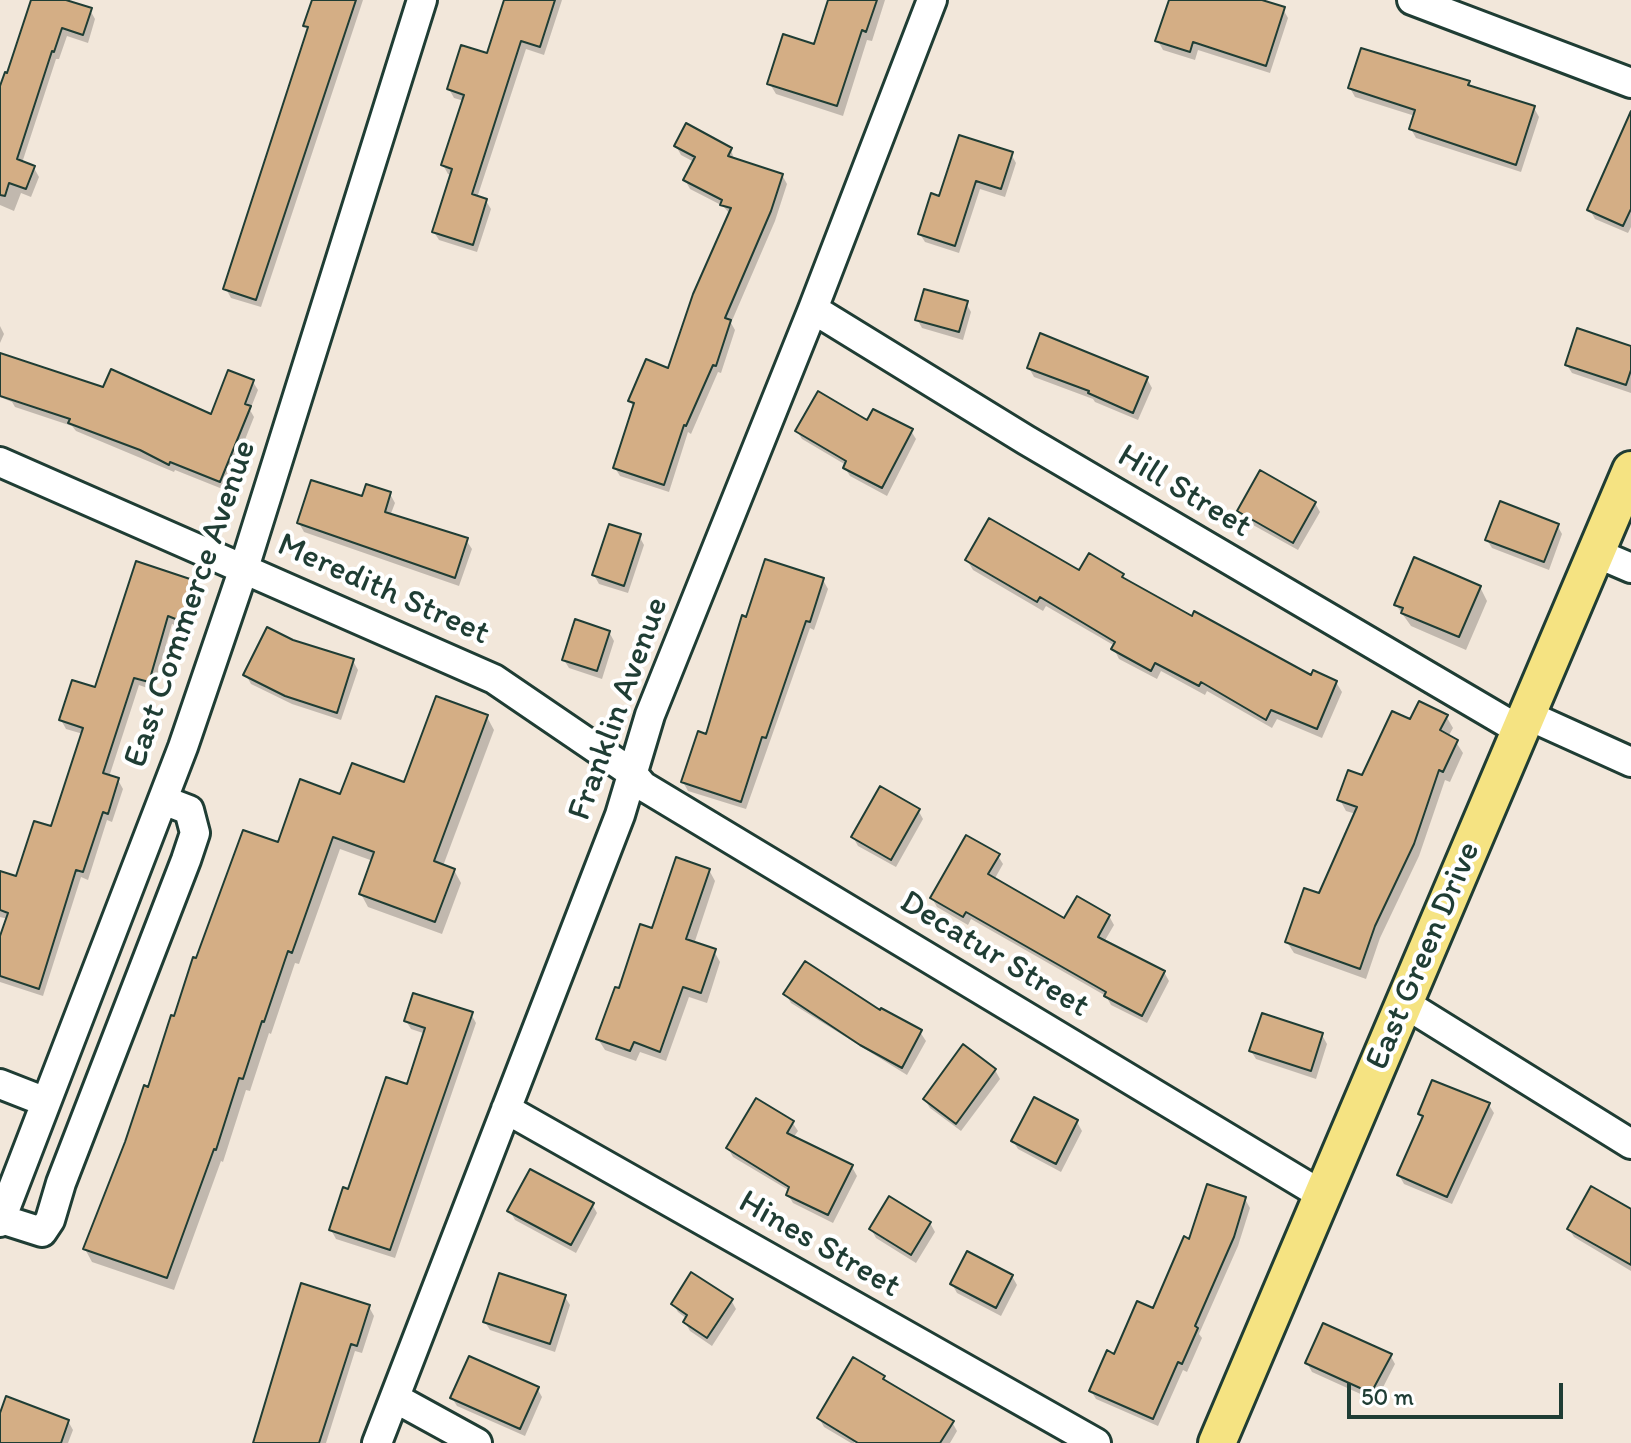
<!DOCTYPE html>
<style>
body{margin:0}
#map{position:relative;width:1631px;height:1443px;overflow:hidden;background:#f2e7da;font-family:Itim,sans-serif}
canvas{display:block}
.scale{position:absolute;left:1347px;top:1383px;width:216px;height:36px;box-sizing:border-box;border:4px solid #1f3d34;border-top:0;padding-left:10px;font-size:24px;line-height:28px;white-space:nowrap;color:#1f3d34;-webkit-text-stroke:6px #fff;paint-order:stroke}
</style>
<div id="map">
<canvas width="1631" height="1443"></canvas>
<div class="scale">50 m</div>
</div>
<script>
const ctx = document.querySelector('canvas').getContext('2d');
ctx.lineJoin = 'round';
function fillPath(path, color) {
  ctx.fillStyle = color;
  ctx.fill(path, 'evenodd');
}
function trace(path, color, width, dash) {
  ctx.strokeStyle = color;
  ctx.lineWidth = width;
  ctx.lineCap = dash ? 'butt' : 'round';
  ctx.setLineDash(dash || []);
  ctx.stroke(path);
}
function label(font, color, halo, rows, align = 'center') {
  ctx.font = font + ' Itim,sans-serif';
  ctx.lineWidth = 8;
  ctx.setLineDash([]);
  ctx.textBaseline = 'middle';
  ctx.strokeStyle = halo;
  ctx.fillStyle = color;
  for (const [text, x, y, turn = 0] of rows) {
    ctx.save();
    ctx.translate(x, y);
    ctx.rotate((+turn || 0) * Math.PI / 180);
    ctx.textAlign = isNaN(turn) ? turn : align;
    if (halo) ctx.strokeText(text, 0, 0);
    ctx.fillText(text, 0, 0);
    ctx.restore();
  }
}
fillPath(new Path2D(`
 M33,0H60L90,10L95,19L88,43L67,36L59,59H56L22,163L34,168L39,177L31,197L21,193L14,211L0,205V95Z
 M314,0H363L261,307L231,298L226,289L309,30L306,25Z
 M506,0H562L544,55L526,49L477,198L486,201L491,209L477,252L439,240L434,232L452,175L448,174L443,165L464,101L454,98L449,89L488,56Z
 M830,0H885L872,41L867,40L843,116L776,94L770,84L815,47Z
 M1171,0H1255L1283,9L1288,18L1270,73L1198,50L1195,60L1163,50L1158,41Z
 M1468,82L1471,88L1534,108L1539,117L1521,172L1416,138L1411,129L1415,116L1355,97L1350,88Z
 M676,146L731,149L734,160L782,175L787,184L775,221L731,323L735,330L721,373L718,372L691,434L688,432L669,492L620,476L615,468L634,408L630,401L670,371L730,214L723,206L690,189L685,180L694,162L681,155Z
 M1631,153V227L1628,233L1595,219L1590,210Z
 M1011,154L1016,163L1005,197L980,189L959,253L925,242L920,234L940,198Z
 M966,303L971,312L963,340L922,328L917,319Z
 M0,326L4,334L0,343Z
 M1631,348V393L1572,373L1567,365Z
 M0,356L104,389L212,417L253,382L258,390L250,410L254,417L225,490L175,470L174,472L76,431L72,426L15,407L12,402L0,397Z
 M1029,368L1147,379L1152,388L1138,420L1095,402L1093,399L1034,377Z
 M797,431H911L916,439L887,496L850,476L845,468L846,465L802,439Z
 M390,494L395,503L390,516L466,540L472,549L459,586L304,532L299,523L363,499Z
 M1315,503L1320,512L1298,550L1244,520L1239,511Z
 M1557,525L1562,534L1549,570L1492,548L1487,540Z
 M639,536L644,545L628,593L599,584L594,575Z
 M967,560L1122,575L1126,582L1312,678L1336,682L1342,692L1322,738L1277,719L1272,728L1207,691L1205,695L1161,671L1157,679L1119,659L1114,649L1115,646L1046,606L1043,611L973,570Z
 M823,580L828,589L814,630L810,628L746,809L688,791L683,782L708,737L747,619Z
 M195,583L200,591L188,629L172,624L153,690L139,685L109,777L118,780L123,789L112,822L107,820L88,880L81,877L43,996L0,982V943L8,919L0,917V879H17L52,829L83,734L66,729L61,720L96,689Z
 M1480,587L1487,601L1466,650L1411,626L1396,605Z
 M609,632L614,641L602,679L569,668L564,660Z
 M292,642L353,661L358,670L341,720L292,704L251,684L246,675Z
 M1446,716L1453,728L1448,737L1456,742L1463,753L1450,782L1445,780L1419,856L1380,938L1366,979L1294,953L1287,942L1320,895L1356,814L1346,811L1340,800L1363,777L1411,721Z
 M487,717L494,730L443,866L454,870L461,883L442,934L368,907L361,894L373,861L340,849L299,964L295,963L271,1034L269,1033L250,1091L246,1090L223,1162L221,1161L174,1290L92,1262L85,1249L197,961L279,845L341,796L405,785Z
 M918,810L923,819L896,867L858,846L853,837Z
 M998,856L1003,864L994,880L1065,921L1109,916L1114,925L1104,942L1164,972L1169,981L1147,1023L1111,1005L1106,996L971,919L968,925L937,907L932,898Z
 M709,870L715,881L694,944L714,951L720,962L707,1003L689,997L666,1061L640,1052L636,1061L605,1050L598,1039L653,931Z
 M786,994L880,1012L920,1032L926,1041L907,1075L791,1003Z
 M471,1014L476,1023L395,1258L336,1239L331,1230L349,1192L408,1087L426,1034L411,1029L406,1021Z
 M1322,1035L1327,1044L1316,1079L1256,1059L1251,1051Z
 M995,1070L1000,1079L961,1131L930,1108L925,1100Z
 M1489,1105L1494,1113L1452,1204L1404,1184L1399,1175L1423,1119L1420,1114Z
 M792,1122L798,1131L793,1138L852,1167L857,1176L833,1223L793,1203L788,1195L790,1191L733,1157L728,1148Z
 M1077,1122L1082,1131L1061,1172L1018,1149L1013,1141Z
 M1245,1199L1250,1208L1238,1246L1199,1334L1202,1338L1187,1372L1183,1370L1158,1426L1096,1399L1091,1391L1116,1356L1154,1310L1191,1241Z
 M592,1204L597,1213L576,1253L515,1220L510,1211Z
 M1631,1222V1271L1574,1237L1569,1229Z
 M930,1223L935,1232L916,1263L876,1238L871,1229Z
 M1012,1276L1017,1285L1001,1316L957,1293L952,1284Z
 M565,1297L570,1305L555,1352L490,1330L485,1322Z
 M731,1300L736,1309L712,1346L690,1331L685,1322L687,1319L678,1312L673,1304Z
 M369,1307L374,1316L362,1353L355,1351L326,1443H255Z
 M1390,1355L1395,1364L1376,1401L1312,1372L1307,1363Z
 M883,1377L887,1384L952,1422L957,1431L950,1443H869L858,1436L854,1443H851L824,1427L819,1418Z
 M537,1388L542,1397L525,1436L457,1406L452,1398Z
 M0,1419L68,1421L73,1430L68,1443H0Z`), '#0003');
const building = new Path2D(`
 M31,0H66L92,8L83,35L62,28L54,52L52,51L17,159L35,166L26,189L9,183L5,196L0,195V86L5,72L7,73Z
 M312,0H356L256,300L223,289L308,27L303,26Z
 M504,0H555L540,47L521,41L472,194L487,199L473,245L432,232L452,169L441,165L464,95L447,89L461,45L487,53Z
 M828,0H877L866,32L862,30L837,106L767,84L783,34L814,44Z
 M1169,0H1262L1285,7L1266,66L1193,42L1190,52L1155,41Z
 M1361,48L1470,81L1468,85L1535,106L1516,165L1409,129L1415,110L1348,88Z
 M1631,111V209L1623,226L1587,210Z
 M686,123L732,148L728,156L783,174L771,211L725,318L731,320L716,366L713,365L686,426L684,425L664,485L613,468L634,403L628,401L646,359L668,368L693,294L731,208L720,205L722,200L683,180L695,157L674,146Z
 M959,135L1013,152L1001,189L976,181L955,246L918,234L931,193L939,196Z
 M924,289L968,301L959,332L915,320Z
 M1577,328L1631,346V370L1626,385L1565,365Z
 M1040,333L1148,377L1133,413L1088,393L1089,391L1027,368Z
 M0,353L103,387L111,369L211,414L228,370L254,380L245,404L251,406L220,482L170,462L169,465L140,450L68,423L70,419L0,396Z
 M818,391L867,420L873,409L913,429L882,488L843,468L846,461L795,431Z
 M1260,470L1316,502L1293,543L1237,511Z
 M311,480L362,496L366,484L391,492L385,512L468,538L455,578L297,523Z
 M1500,501L1559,524L1544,562L1485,540Z
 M989,518L1079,570L1089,553L1124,574L1122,577L1192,616L1194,611L1311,675L1313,670L1337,681L1317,729L1271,710L1266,720L1201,682L1199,686L1155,663L1151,671L1111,649L1115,642L1040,597L1037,602L965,560Z
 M609,524L641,534L624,586L592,575Z
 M1414,557L1481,586L1459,637L1401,613L1403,608L1394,605Z
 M765,559L824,578L810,622L806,621L766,738L762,737L741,802L681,782L698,731L706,734L742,615L746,617Z
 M136,561L196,581L183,622L168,616L149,682L134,678L103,773L119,778L108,814L103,812L83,872L76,870L39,989L0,976V936L8,913L0,910V871L16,876L34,821L51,826L83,728L59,720L72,680L95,687Z
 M575,619L610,631L597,671L562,660Z
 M267,627L293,640L354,659L337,713L285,696L243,675Z
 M436,696L488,715L434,861L455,869L435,922L359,894L374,852L333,837L292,953L288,951L264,1022L262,1021L243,1079L239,1078L216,1150L214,1149L167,1278L83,1249L125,1142L144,1085L148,1087L171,1015L174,1016L193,957L196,958L243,830L278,842L300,779L340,794L352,763L404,782Z
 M1419,701L1448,715L1440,730L1458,740L1443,772L1439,770L1414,844L1375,926L1360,969L1285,942L1304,888L1319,893L1357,807L1337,800L1348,770L1362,775L1392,711L1410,719Z
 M880,786L920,809L891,860L851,837Z
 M966,835L1000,854L988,874L1064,918L1077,896L1110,915L1098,937L1165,971L1142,1016L1104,996L1106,992L966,912L963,917L930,898Z
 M676,857L710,869L686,939L716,949L701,993L683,987L660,1052L634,1042L630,1051L596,1039L615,987L619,988L640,924L652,928Z
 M805,961L880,1010L881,1008L922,1030L902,1068L860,1045L783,994Z
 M413,993L473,1012L390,1250L329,1230L343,1187L348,1189L386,1077L407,1084L425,1028L404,1021Z
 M1262,1013L1323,1033L1311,1071L1249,1051Z
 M963,1044L996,1069L956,1124L923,1099Z
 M1432,1080L1490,1103L1447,1197L1397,1175L1423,1116L1418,1114Z
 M1034,1097L1078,1120L1056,1164L1011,1141Z
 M756,1098L794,1121L787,1133L853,1165L828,1215L786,1195L789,1187L726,1148Z
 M530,1169L594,1203L571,1245L507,1211Z
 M1207,1184L1246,1197L1234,1237L1195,1326L1198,1328L1182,1364L1178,1362L1153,1419L1089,1391L1107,1350L1114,1354L1137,1301L1153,1308L1184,1236L1189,1239Z
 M1591,1186L1631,1209V1265L1567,1229Z
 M889,1196L931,1222L911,1255L869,1229Z
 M967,1251L1013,1275L996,1308L950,1284Z
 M691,1272L733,1299L707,1338L683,1322L687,1315L671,1304Z
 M499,1273L566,1295L550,1344L483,1322Z
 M301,1283L370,1305L357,1346L351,1344L319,1443H253Z
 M1323,1323L1392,1354L1371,1393L1305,1363Z
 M469,1356L539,1387L520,1429L450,1398Z
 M853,1357L885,1376L883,1379L954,1421L940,1443H858L817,1418Z
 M6,1396L69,1420L61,1443H0V1413Z`);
fillPath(building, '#d4ae85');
trace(building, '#1f3d34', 2);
const minor = new Path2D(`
 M1412,0L1631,83
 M813,309L1026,440L1521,731
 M0,462L494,679L632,773L643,786L1322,1195
 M1596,553L1631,568
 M1527,715L1631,762
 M1404,1003L1631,1144
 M0,1084L46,1102
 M506,1109L1096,1443
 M1,1219L42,1232L50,1220L61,1183L186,860L195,833L189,810L163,800
 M0,1222L183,747L244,568L422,0
 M395,1398L477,1443
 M377,1443L620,815L650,715L813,309L932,0`);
const major = new Path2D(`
 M1217,1443L1631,470`);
trace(minor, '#1f3d34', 34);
trace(major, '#1f3d34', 42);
trace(minor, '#fff', 28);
trace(major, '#f5e382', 36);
label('34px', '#1f3d34', '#fff', [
 ["Hill Street",1184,492,31],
 ["Meredith Street",383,590,24],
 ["East Commerce Avenue",191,604,-71],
 ["Franklin Avenue",619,709,-70],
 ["Decatur Street",994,955,31],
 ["East Green Drive",1424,956,-67],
 ["Hines Street",819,1245,30]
]);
</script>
